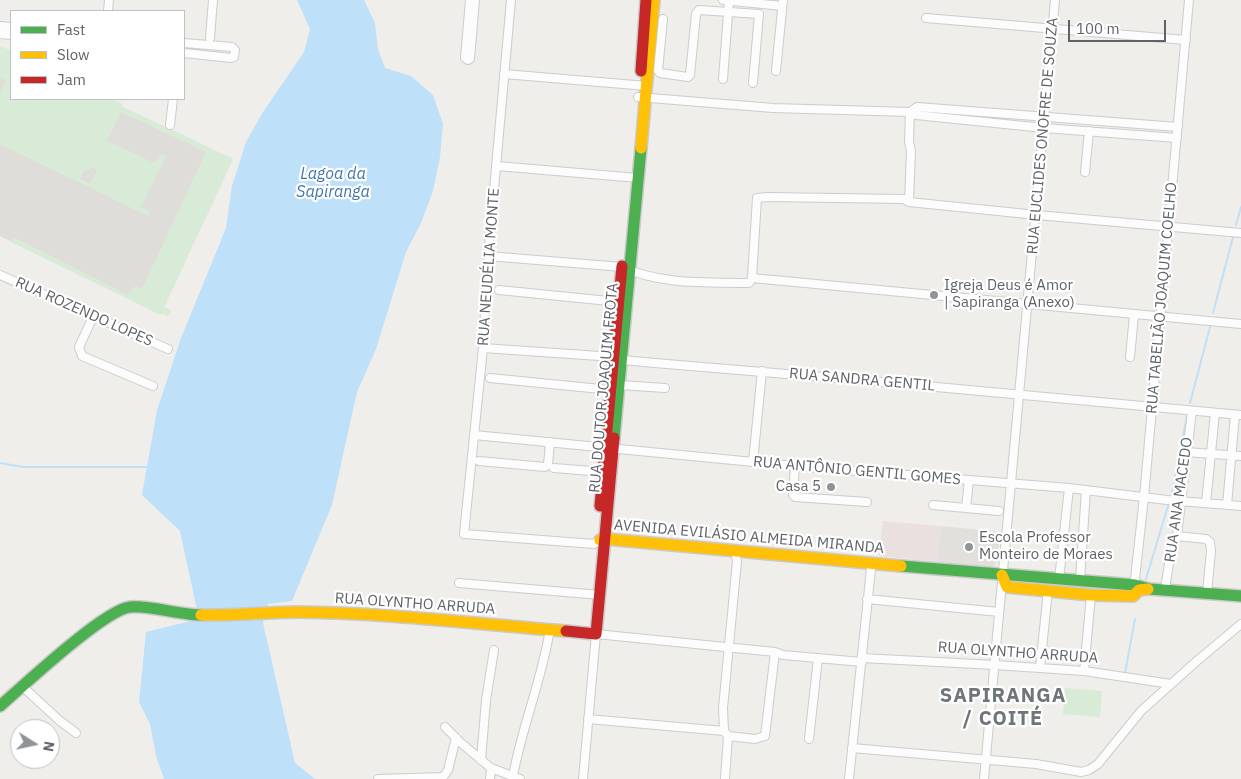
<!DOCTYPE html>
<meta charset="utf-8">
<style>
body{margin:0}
#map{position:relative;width:1241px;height:779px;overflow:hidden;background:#efeeea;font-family:"IBM Plex Sans",sans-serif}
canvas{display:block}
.legend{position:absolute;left:10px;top:10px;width:175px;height:90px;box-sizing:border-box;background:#fff;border:1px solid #bfc1c3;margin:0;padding:6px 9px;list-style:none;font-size:15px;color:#5f6368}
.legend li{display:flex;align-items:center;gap:10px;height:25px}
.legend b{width:25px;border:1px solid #bfc1c3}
.north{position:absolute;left:10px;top:719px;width:50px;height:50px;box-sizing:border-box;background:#fff;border:1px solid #bfc1c3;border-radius:50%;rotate:100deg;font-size:14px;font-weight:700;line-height:20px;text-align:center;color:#5f6368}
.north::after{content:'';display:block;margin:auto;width:18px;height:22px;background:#919496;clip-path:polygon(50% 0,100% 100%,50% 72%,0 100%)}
.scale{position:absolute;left:1068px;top:20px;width:98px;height:22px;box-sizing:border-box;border:2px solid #5f6368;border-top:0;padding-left:6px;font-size:15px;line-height:18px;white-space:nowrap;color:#5f6368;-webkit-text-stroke:4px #fff;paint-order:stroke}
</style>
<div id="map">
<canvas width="1241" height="779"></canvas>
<ul class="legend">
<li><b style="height:6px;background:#4caf50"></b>Fast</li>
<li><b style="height:6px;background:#ffc107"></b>Slow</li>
<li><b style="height:6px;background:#c62828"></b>Jam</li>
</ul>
<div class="north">N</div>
<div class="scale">100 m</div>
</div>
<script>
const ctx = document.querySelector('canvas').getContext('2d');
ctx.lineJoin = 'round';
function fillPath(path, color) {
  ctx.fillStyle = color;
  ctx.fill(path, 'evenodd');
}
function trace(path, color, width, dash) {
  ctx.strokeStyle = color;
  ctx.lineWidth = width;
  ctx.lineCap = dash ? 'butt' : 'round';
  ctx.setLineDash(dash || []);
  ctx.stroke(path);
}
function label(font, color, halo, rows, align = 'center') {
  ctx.font = font + ' "IBM Plex Sans",sans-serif';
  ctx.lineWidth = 4.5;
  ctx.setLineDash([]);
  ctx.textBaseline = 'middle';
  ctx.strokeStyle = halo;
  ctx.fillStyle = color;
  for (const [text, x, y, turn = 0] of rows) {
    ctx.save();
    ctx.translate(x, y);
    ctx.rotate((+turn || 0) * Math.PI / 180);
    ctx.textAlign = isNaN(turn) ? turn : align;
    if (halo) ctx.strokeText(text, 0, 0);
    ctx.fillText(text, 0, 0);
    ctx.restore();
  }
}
fillPath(new Path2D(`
 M0,46L11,51V99H111L122,104L121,106L233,159L164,307L171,311L168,316L162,313L161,315L0,236Z`), '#dfddda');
fillPath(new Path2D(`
 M941,526L1000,532L997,563L993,567L937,562Z`), '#e2e0da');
fillPath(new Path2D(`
 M883,521L941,526L937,562L879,556Z`), '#eae0de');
fillPath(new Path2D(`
 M0,46L11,51V99H111L122,104L121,106L233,159L164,307L171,311L168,316L162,313L161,315L11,242L13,237L128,295L135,286L142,289L206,152L121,112L107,141L154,163L162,154L166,156L141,207L150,211L148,216L0,144V92L6,80L0,77ZM91,167L97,170L90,183L80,179L85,170L89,171Z
 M1065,688L1102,691L1100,717L1063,714Z`), '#d8ebd6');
fillPath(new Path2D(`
 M297,0H364L375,23L378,49L385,68L411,76L433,95L443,124L440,157L433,191L421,223L406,252L376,349L357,392L332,505L292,601L268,604L263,623L295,763L315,779H164L156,756L150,724L139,702L146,632L199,619L180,531L142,495L157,410L181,338L226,228L232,186L246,142L263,112L304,52L310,29Z`), '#bfe0f9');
trace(new Path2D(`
 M1236,225L1241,207
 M1213,313L1233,237
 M1190,403L1210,327
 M0,463L23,467H147
 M1172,492L1187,416
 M1146,579L1168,506
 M1125,673L1135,619`), '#bfe0f9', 2);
const street = new Path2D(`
 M470,0L465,58L468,60L470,59L475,0
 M511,0L488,256L483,348L464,534L594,544L598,541
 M723,0L782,6
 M108,11L109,0
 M926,18L1186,40
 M663,19L658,71L660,73L688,77L690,75L696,14L699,10L759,14L753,83
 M0,26L11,27
 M0,34L11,35
 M210,38L213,0
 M184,43L232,47L235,50L234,57L231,58L184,53
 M776,71L783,0
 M504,74L647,86
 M723,79L729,1
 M638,97L773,108L910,112L916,115L1044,128L1177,138
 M910,112L917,107L1178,127
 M170,125L173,99
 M497,166L638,178
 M1085,172L1089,131
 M909,202L911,151L909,142L910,112
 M488,256L622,267C661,285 707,282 749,283L752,278L1241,324
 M0,275L168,349
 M752,278L757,198L768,197L904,199L909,202L1037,215L1241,233
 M499,290L619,302
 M93,317L79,347L82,356L153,386
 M483,348L614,357L622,360L655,363L882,382L1241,415
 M1130,357L1134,315
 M490,378L611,390
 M620,385L665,388
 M474,435L795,466L1069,488L1167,500L1241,506
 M1186,452L1241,456
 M479,461L545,467L548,465L550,442
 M753,462L762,371
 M795,466L793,495L795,497L867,502
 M554,468L603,472
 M1206,503L1215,413
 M933,505L999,511
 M1227,505L1235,415
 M966,508L969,480
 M1177,536L1206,539L1210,542L1211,551L1207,593
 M1059,579L1069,488
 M1080,580L1086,490
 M459,583L600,595
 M1134,588L1144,497L1189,0
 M1165,589L1171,551L1177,536L1192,411
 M867,599L999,612
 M862,658L995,665L1084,671L1171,684
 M1040,668L1048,590
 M1084,671L1091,595
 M23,687L60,721L76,733
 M588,719L724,731
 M445,727L461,743L491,768L520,779
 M728,736L755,739L765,736L775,652
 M809,739L818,658
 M852,748L1036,764L1081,772L1089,770L1098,764L1141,711L1198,660L1241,624
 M481,760L486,700L494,650
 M513,776C522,726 542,680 550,629
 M378,779L443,777L448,770L456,738
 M490,779L491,768
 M583,779L596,634L775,652L783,655L862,662
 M725,779L728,736L724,731L723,708L737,561L735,552
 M849,779L871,569L869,564
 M984,779L1055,0`);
const fast = new Path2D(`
 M614,438L641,148
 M901,566L1135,585L1150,589L1241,596
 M0,706C23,686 104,610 130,607C149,605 180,615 201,615`);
const slow = new Path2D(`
 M641,148L654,0
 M600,540L606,539L901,566
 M1002,575L1007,587L1091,595L1133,596L1139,590L1148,589
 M201,615C233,616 265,612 297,612C387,613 477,624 566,631`);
const jam = new Path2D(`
 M641,71L646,0
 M600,506L622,266
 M566,631L596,634L614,438`);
trace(street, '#cbcccc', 10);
trace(fast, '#cacacb', 14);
trace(slow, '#cacacb', 14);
trace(jam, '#cacacb', 14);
trace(street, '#fdfcfc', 8);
trace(fast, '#4caf50', 11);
trace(slow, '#ffc107', 11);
trace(jam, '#c62828', 11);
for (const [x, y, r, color] of [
 [934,295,5,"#919496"],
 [831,487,5,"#919496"],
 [969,547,5,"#919496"]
]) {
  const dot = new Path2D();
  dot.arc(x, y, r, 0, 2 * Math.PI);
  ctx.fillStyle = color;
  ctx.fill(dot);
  trace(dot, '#fff', 2);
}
label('15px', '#5f6368', '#fff', [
 ["RUA EUCLIDES ONOFRE DE SOUZA",1043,136,-85],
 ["RUA NEUDÉLIA MONTE",489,267,-86],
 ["RUA TABELIÃO JOAQUIM COELHO",1162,298,-85],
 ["RUA ROZENDO LOPES",84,312,24],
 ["RUA SANDRA GENTIL",862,380,5],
 ["RUA DOUTOR JOAQUIM FROTA",604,388,-85],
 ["RUA ANTÔNIO GENTIL GOMES",857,471,5],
 ["RUA ANA MACEDO",1179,500,-82],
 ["AVENIDA EVILÁSIO ALMEIDA MIRANDA",749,537,5],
 ["RUA OLYNTHO ARRUDA",415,604,4],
 ["RUA OLYNTHO ARRUDA",1018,653,4]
]);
label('15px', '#5f6368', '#fff', [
 ["Igreja Deus é Amor",944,286],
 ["| Sapiranga (Anexo)",944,303],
 ["Casa 5",821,487,"right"],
 ["Escola Professor",979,538],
 ["Monteiro de Moraes",979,555]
], 'left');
label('italic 16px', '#4174aa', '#fff', [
 ["Lagoa da",333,174],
 ["Sapiranga",333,192]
]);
ctx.letterSpacing = '1px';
label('bold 20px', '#70757a', '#fff', [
 ["SAPIRANGA",1003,696],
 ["/ COITÉ",1003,719]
]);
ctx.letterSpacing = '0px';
</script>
